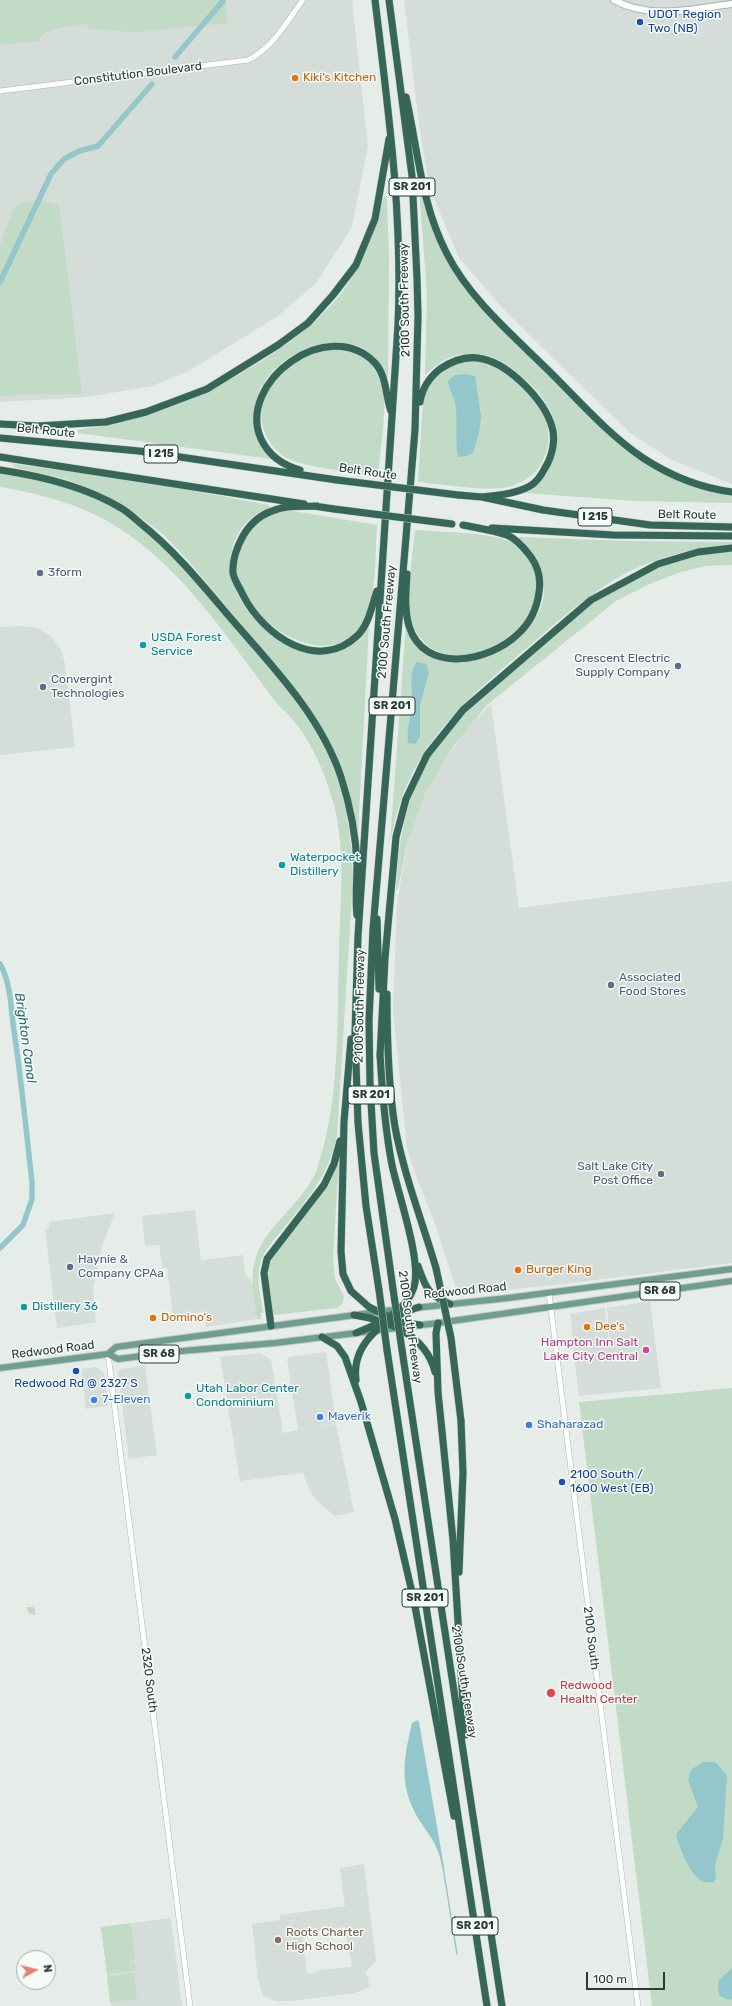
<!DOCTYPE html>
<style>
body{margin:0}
#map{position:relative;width:732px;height:2006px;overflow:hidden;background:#e6ede9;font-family:Rubik,sans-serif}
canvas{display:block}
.north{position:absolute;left:16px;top:1950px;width:40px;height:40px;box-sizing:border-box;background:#f6faf8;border:1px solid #a3aeaa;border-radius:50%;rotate:83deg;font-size:11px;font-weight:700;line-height:16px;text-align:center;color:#273d35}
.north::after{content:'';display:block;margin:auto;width:14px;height:18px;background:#e3816e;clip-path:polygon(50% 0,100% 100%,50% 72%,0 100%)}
.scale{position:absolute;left:586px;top:1972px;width:79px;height:18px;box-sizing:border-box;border:2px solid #273d35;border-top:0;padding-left:5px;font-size:12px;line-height:14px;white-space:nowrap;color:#273d35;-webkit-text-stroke:3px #f6faf8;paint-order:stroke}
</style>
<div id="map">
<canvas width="732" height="2006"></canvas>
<div class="north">N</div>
<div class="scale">100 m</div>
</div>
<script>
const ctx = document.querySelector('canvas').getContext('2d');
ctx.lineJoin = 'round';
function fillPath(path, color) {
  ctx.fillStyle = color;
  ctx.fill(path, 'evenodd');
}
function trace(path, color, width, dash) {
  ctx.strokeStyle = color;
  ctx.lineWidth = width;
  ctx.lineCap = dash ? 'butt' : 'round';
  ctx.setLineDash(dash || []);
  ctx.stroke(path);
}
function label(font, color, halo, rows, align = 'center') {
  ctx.font = font + ' Rubik,sans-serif';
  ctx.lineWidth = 3;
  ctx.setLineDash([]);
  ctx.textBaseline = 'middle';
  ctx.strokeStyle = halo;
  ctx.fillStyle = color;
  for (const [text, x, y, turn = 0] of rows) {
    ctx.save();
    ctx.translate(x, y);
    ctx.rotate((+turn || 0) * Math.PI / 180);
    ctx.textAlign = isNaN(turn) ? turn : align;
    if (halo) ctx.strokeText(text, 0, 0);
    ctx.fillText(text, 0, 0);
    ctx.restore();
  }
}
fillPath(new Path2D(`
 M0,0H352L368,146L352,227L316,283L278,316L189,371L152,386L88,397L0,402Z
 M404,0H732V484L672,460L630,433L506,312L459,258L430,189L420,132Z
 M22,626L37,628L52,637L61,650L65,664L75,747L0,755V627Z
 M491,704L519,908L732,881V1263L563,1284L458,1295L434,1221L418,1181L407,1148L393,1010L397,903L408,839L429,785L466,729Z
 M195,1210L201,1260L243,1255L245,1273L253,1284L257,1319L206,1327L204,1312L173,1315L167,1268H162L159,1245L145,1246L142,1216Z
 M115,1213L102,1246L93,1290L96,1322L57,1328L45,1229H49V1222Z
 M650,1301L661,1388L579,1396L573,1348L610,1343L607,1308Z
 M605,1308L609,1342L574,1347L570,1314Z
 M326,1352L336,1423L313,1428L336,1424L354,1512L335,1516L317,1501L310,1491L303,1473L240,1481L220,1357L260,1353L271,1360L283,1433L298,1430L287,1359L289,1357Z
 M145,1366L157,1455L129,1459L118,1372L121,1369Z
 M97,1367L104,1373L108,1406L86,1409L81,1369Z
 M364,1864L376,1961L365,1973L368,1976L369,1987L355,1993L291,2001H276L263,1996L258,1979L252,1924L280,1920V1915L345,1906L340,1868ZM345,1927L352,1967L318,1970V1972L307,1973L302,1933Z
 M171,1918L182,2006H111L101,1927Z`), '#d4ddd8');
fillPath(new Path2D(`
 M0,0H225L228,23L137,32L89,29L88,24C71,27 47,25 38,41L0,45Z
 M419,188L435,233L470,290L627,447L712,491L732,496V503L634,501L525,493L526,489C530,485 538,481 542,475C544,472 555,434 555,429C556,403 518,369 497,359C487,354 475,353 464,354C448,355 436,365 425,375L427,294Z
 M384,197L387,198L389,257L388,378C382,366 375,355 362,348C320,327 249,369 255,419C257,431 266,445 271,456V459L78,433L77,430C150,420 201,399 263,360C293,341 321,320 343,291C363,262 375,230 384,197Z
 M42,200L59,205L82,394H32L0,396V246L13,209L25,202Z
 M328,349C336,350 346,349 353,352C365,356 377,369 381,380C389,402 380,452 378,476C357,473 301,467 285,457C263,443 255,414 266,390C269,383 280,373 287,368C298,358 315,353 328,349Z
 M459,361C467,361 481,359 489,362C524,379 565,422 542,462C536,474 524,482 512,486C488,493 444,484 418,482L423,398L437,374Z
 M14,464L142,481L269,505V508C254,514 242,524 236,538C217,578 248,620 282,640C294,647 313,649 326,653L366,630L369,625L358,834L343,774L289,683L193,566L164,535L136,514L115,501L89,488L65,479L14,467Z
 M0,471C42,479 83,489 120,511C140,523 156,539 173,556C198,582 221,609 244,638C277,677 313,716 332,764C347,801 352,840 353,879L337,1136C329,1175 308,1198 284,1228C275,1239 264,1250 260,1264C256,1280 261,1297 263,1313H261V1319H257C255,1301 250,1282 254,1264C262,1225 306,1204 318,1166C340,1098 337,1022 339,952C340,903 346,853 334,805C324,770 308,730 279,706C232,645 184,568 117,527C81,504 41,494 0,487Z
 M283,511H292L377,525C375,554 377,589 366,616C334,692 213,605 239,545C241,541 246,537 249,533C253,528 257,520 263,517C269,514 276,513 283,511Z
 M415,530C438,532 492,532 511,542C521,548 530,558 534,569C557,635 441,691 414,627C404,605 413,555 415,530Z
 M519,537L629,541L732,542V544C697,547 662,556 630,571C595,589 565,615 535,641C487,682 438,720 410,778C400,798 395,820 390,842L406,624L425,650L465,661C501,645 554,629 542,577C540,567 525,550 519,541Z
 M732,549V565L706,566L678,573L650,584L616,601L487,705L455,744L426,792L407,843L398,889L396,890C398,844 405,802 427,761C449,720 488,691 523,661C562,628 600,592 647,570C674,558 703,554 732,549Z
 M336,1164L340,1165L337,1190L333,1261L335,1279L344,1296L343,1303L337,1308L273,1315C270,1295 266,1278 271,1258Z
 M732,1388V2006H652L579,1402Z
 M26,1607H34L36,1615L29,1614Z
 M131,1923L135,1959L130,1960V1964L135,1963L136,1970L107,1974L101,1927Z
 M134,1973L137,1999L110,2002L107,1977Z`), '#c1dbc6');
fillPath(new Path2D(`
 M466,374L475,376L481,416L479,433L473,453L467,456L458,457C455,441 457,425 456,408C455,398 449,391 448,381L455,375Z
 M417,662L426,664L429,672L420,705V737L415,744L408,743C406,726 412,717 412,702C413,689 408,672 417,662Z
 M417,1720L419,1722L444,1867H442C438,1844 430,1837 418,1818C398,1784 404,1758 412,1723Z
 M703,1762H715L727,1775L723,1838L715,1865L716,1877L714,1882C711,1882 707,1883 704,1882C691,1878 679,1847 676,1834L698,1807L688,1780L691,1770Z
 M732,1968V1999L729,2000L720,1996L718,1991L719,1980Z`), '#94c7cb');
trace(new Path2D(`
 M443,1867L457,1954`), '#94c7cb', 1.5);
trace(new Path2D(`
 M175,57L223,1
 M0,282L51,174L64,159L79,151L98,146L152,84
 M0,964C10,981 11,1005 13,1024C21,1076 26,1129 32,1182V1199L23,1225L0,1248`), '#94c7cb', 5.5);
const tertiary = new Path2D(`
 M0,91L248,60C273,48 287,21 303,0
 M549,1293L638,2006
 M108,1354L190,2006`);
const secondary = new Path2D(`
 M614,0C651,20 692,9 732,4`);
const primary = new Path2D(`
 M415,1308L508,1298L732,1269
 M108,1354L116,1347L400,1309
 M0,1368L108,1354L118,1359L182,1351L275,1343L438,1323L732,1281`);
const motorway = new Path2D(`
 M375,0C388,108 403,216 398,325L358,936L355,1033L358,1123L366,1206L379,1290
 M389,0L412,176L417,278L418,316L415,430L373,929L369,1021L370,1085L374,1153L393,1289
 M406,97C418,150 421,204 447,254C471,301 515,337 552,374C581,403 609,435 643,458C669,475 701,488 732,492
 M420,402C422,389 430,377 440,369C452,361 468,355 483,359C510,365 545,401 552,427C556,440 552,457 545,468C541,476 537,482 530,486C516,494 498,495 482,497
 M0,424L37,426L106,422L146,412L207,389L278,345L308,323L333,295L356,265L375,219L389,139
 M0,438L139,451L337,480
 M0,457L304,504
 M0,470C41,476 84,486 121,508C128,512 134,518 140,523C174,550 200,582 228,615C270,664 320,714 341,777C350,805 356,835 357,865C357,882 355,898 357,915
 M300,470C282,465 269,456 261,439C236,383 328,314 375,363C387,376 385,395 391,411
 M458,495L482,497L543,510L650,525L732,527
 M314,506L334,509
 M317,506C305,507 290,505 278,509C263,513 251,522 243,536C237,547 232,559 233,573C234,580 240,588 243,595C263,635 318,674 358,635C369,624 372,605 377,591
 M492,528L613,535L732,536
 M407,574C406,592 404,609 409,626C424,675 489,662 518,634C530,623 537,608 539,592C541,580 538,567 531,557C525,549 517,539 507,535C493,530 477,528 463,525
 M377,919L379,989
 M387,994C387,1038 388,1084 395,1127C404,1175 422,1221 436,1268
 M351,1039L344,1122L341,1251L343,1274L351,1291L369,1307L399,1322L420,1325
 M380,1057L385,958L396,837L406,799L427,755L463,710L591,600L658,564L698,552L732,548
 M418,1266C426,1288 427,1294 450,1304
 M354,1315C388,1320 426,1335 435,1372
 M438,1323L436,1333L438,1392L453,1540L465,1735
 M271,1326L264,1273L267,1259L324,1185L334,1164L340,1141
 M356,1333C379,1324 406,1312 414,1287C422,1261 398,1194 392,1165C385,1129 382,1090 380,1053
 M322,1337L337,1346L345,1357L361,1402L395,1519L414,1601L454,1816
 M387,1350L487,2006
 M402,1350L502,2006
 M356,1380C351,1342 387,1317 419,1307
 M459,1572L463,1473L461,1421`);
trace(tertiary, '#a9b5af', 6);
trace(secondary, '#a2b5ad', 8);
trace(primary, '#c3c9c6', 8);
trace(motorway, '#c3c9c6', 8);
trace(tertiary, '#fff', 5);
trace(secondary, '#fff', 6);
trace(primary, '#6f9d8e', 6);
trace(motorway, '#356658', 7);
const motorwayBridge = new Path2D(`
 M337,480L458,495
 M334,509L452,524
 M436,1268L451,1338L461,1421
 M393,1289L402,1350
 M379,1290L387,1350`);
trace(motorwayBridge, '#c3c9c6', 8, []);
trace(motorwayBridge, '#356658', 7);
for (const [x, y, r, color] of [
 [640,22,4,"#1a4fb4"],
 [295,78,4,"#e8710a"],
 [40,573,4,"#5c6f8a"],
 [143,645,4,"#0f9aa8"],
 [678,666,4,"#5c6f8a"],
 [43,687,4,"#5c6f8a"],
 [282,865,4,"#0f9aa8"],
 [611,985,4,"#5c6f8a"],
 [661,1174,4,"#5c6f8a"],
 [70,1267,4,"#5c6f8a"],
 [518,1270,4,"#e8710a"],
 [24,1307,4,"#0f9aa8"],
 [153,1318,4,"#e8710a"],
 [587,1327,4,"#e8710a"],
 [646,1350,4,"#d1479c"],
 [76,1371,4,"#1a4fb4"],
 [188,1396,4,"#0f9aa8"],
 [94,1400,4,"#3f7fe0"],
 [320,1417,4,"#3f7fe0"],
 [529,1425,4,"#3f7fe0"],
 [562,1482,4,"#1a4fb4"],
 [551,1693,5,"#e0444e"],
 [278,1940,4,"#8d6e63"]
]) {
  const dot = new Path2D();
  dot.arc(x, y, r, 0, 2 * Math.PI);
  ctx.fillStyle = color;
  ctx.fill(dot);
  trace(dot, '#f6faf8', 1.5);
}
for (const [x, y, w] of [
 [412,187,46],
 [161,454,34],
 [595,517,34],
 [392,706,46],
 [371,1095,46],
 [660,1291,40],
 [159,1354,40],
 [425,1598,46],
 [475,1926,46]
]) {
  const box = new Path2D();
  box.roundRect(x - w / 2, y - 9, w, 18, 3);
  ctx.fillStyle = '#f6faf8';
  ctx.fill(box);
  trace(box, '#273d35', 1);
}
label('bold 11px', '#273d35', null, [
 ["SR 201",412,187],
 ["I 215",161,454],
 ["I 215",595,517],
 ["SR 201",392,706],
 ["SR 201",371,1095],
 ["SR 68",660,1291],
 ["SR 68",159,1354],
 ["SR 201",425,1598],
 ["SR 201",475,1926]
]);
label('12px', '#164399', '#f6faf8', [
 ["UDOT Region",648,15],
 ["Two (NB)",648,29],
 ["Redwood Rd @ 2327 S",76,1384,"center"],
 ["2100 South /",570,1475],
 ["1600 West (EB)",570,1489]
], 'left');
label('12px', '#273d35', '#f6faf8', [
 ["Constitution Boulevard",138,74,-7],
 ["2100 South Freeway",405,300,-91],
 ["Belt Route",46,431,6],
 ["Belt Route",368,472,8],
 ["Belt Route",687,515,1],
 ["2100 South Freeway",387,622,-85],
 ["2100 South Freeway",360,1006,-89],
 ["Redwood Road",465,1291,-6],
 ["2100 South Freeway",410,1327,82],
 ["Redwood Road",53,1350,-7],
 ["2100 South",591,1638,83],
 ["2320 South",149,1680,83],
 ["2100 South Freeway",464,1682,81]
]);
label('12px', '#c56008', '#f6faf8', [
 ["Kiki's Kitchen",303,78],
 ["Burger King",526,1270],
 ["Domino's",161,1318],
 ["Dee's",595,1327]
], 'left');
label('12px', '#4e5e75', '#f6faf8', [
 ["3form",48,573],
 ["Crescent Electric",670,659,"right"],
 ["Supply Company",670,673,"right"],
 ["Convergint",51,680],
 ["Technologies",51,694],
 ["Associated",619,978],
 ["Food Stores",619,992],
 ["Salt Lake City",653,1167,"right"],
 ["Post Office",653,1181,"right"],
 ["Haynie &",78,1260],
 ["Company CPAa",78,1274]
], 'left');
label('12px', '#0d838f', '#f6faf8', [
 ["USDA Forest",151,638],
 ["Service",151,652],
 ["Waterpocket",290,858],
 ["Distillery",290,872],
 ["Distillery 36",32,1307],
 ["Utah Labor Center",196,1389],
 ["Condominium",196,1403]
], 'left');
label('12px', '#b23c85', '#f6faf8', [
 ["Hampton Inn Salt",638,1343],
 ["Lake City Central",638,1357]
], 'right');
label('12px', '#366cbe', '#f6faf8', [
 ["7-Eleven",102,1400],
 ["Maverik",328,1417],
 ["Shaharazad",537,1425]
], 'left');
label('12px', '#be3a42', '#f6faf8', [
 ["Redwood",560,1686],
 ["Health Center",560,1700]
], 'left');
label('12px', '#785e54', '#f6faf8', [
 ["Roots Charter",286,1933],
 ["High School",286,1947]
], 'left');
label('italic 13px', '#276c73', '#f6faf8', [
 ["Brighton Canal",25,1038,82]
]);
</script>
